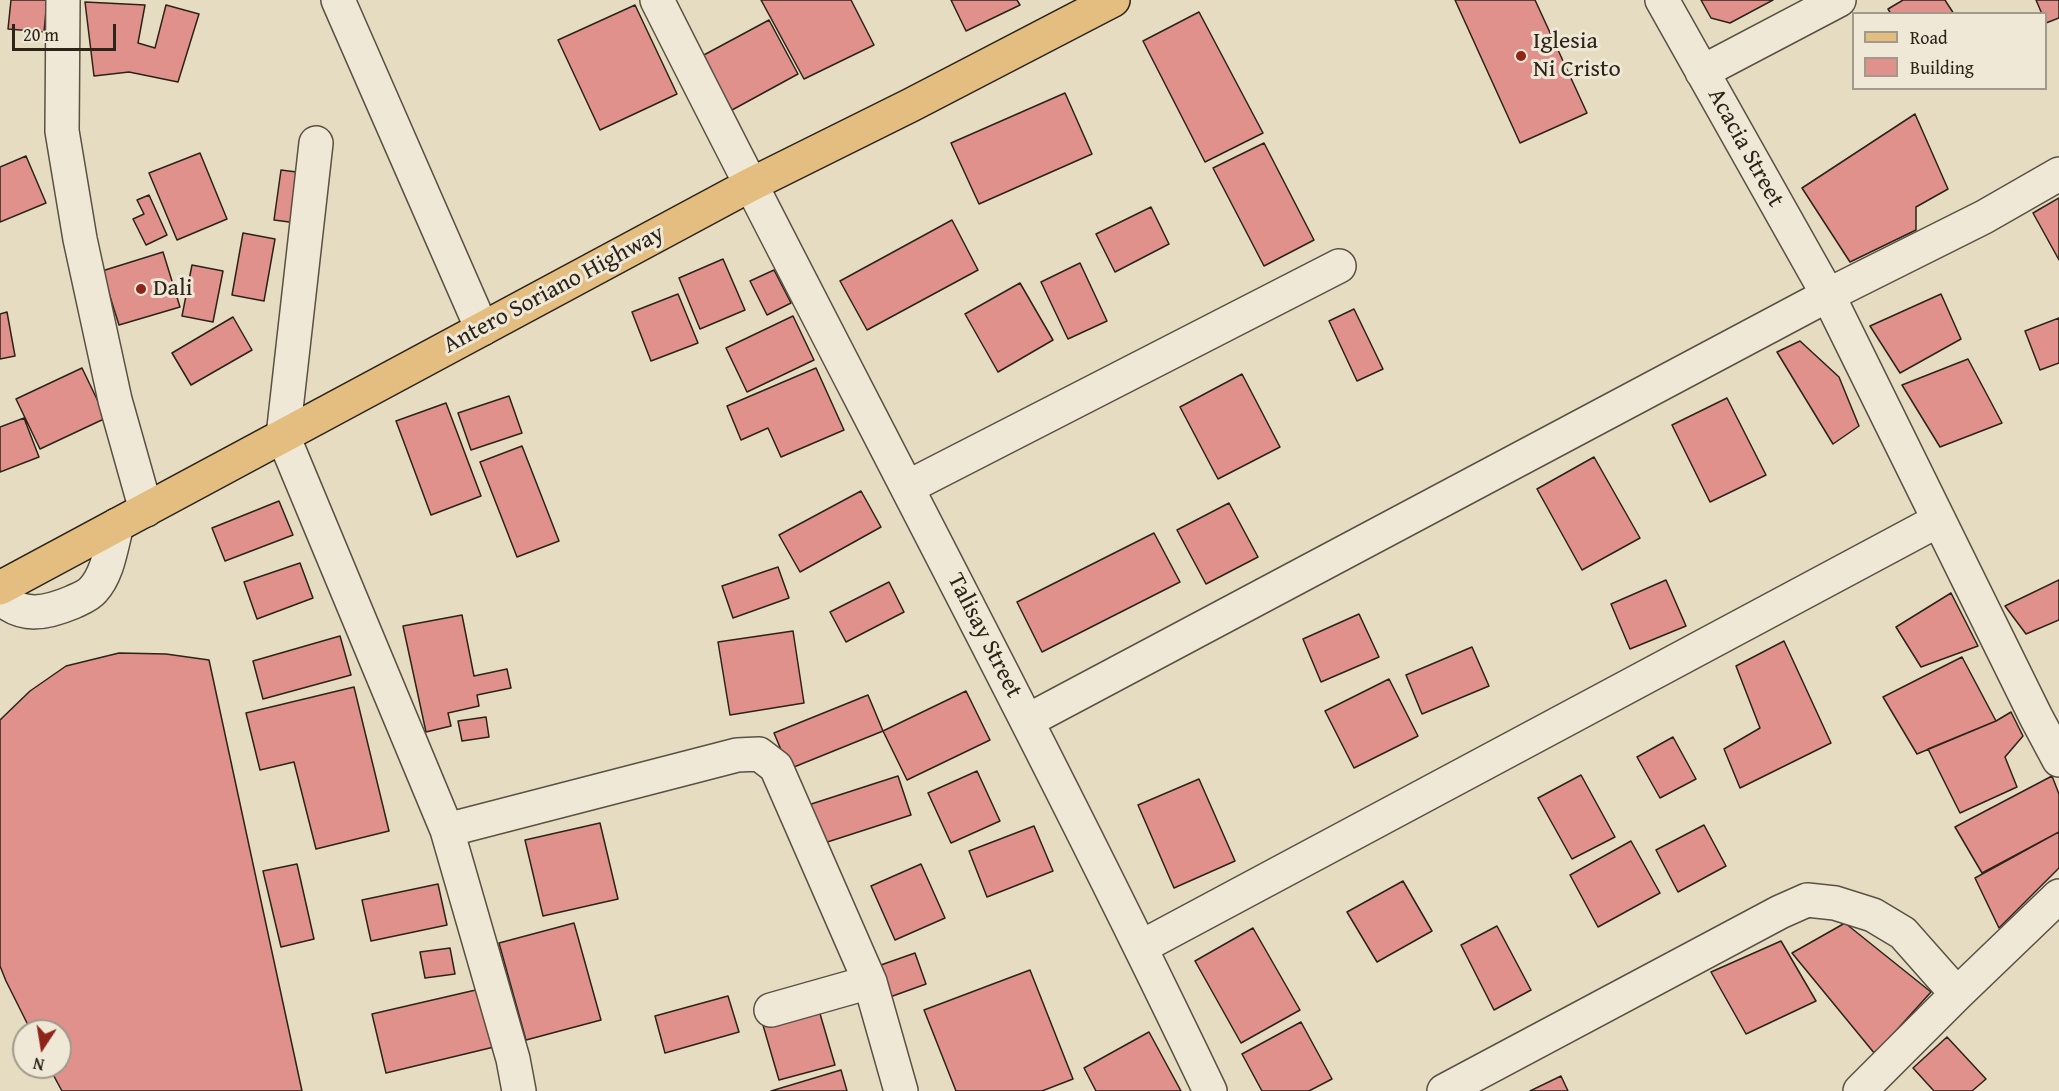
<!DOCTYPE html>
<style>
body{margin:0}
#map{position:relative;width:2059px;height:1091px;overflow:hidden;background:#e6dcc1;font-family:"Gentium Book Plus",serif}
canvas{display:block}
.legend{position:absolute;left:1852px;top:12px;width:195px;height:78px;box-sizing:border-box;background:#efe8d7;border:2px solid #a1998b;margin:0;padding:8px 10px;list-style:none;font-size:18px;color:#2c2319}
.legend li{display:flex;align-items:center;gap:12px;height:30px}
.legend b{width:30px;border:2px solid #a1998b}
.north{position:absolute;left:12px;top:1019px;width:60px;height:60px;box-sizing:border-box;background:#efe8d7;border:2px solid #a1998b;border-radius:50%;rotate:192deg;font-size:16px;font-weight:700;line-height:24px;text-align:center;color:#2c2319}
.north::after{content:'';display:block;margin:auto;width:21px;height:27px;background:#8f2418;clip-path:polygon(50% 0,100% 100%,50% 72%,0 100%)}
.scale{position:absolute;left:12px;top:24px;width:104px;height:27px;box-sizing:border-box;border:3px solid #2c2319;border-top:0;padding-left:8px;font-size:18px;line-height:21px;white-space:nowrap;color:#2c2319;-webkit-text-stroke:4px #efe8d7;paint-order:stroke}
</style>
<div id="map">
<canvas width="2059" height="1091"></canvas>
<ul class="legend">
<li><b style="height:8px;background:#e3be80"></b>Road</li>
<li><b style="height:16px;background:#e0918c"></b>Building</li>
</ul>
<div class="north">N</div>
<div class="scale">20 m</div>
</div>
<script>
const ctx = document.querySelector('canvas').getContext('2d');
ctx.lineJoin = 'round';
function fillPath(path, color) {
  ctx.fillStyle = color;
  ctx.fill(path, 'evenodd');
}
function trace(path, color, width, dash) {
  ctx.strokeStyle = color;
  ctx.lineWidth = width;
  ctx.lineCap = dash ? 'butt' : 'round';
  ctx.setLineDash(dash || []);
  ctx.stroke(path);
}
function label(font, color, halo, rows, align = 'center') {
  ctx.font = font + ' "Gentium Book Plus",serif';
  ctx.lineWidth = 6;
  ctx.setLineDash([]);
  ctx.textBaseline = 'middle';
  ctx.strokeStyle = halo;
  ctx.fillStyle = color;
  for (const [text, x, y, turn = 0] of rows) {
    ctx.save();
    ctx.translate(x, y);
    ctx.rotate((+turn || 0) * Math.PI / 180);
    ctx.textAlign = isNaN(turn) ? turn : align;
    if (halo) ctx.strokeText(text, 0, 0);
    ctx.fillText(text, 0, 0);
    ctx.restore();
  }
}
const building = new Path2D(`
 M11,0H47L44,32L8,29Z
 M761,0H851L874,45L804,79Z
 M951,0H1017L1020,5L966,31Z
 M1455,0H1535L1587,113L1520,143Z
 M1701,0H1773L1730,23L1711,18Z
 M1903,0H1945L1954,14H1891L1888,9Z
 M2036,0H2059V18L2046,23V14H2042Z
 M85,2L145,5L138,43L155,48L166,5L199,14L178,82L129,72L94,76Z
 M635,5L677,94L600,130L558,40Z
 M1199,12L1263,133L1205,162L1143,41Z
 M769,20L798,74L732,110L702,56Z
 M1065,93L1092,154L979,204L951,143Z
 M1915,114L1948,189L1916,207V230L1850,262L1802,188Z
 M1264,143L1314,240L1264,266L1213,168Z
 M200,153L227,219L177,240L149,173Z
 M26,156L46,203L0,222V167Z
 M281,170L320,175L312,225L274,220Z
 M149,195L167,235L146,245L133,219L144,214L137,200Z
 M2059,198V260L2033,213Z
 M1151,207L1169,244L1115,272L1096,234Z
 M952,220L978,270L867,330L840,281Z
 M243,233L275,239L264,301L232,295Z
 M163,252L180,307L119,325L102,271Z
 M723,259L745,310L700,329L679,278Z
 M1080,263L1107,321L1068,339L1041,282Z
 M192,265L223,271L213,322L182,316Z
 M774,270L791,303L767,315L750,281Z
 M1020,283L1053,340L998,372L965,314Z
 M678,294L698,343L651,361L632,312Z
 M1941,294L1961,339L1900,373L1870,326Z
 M1354,309L1383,369L1357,381L1329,321Z
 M7,312L15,356L0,359V314Z
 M793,316L814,360L747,392L726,348Z
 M233,317L252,350L191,385L172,353Z
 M2059,318V363L2040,370L2025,331Z
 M1800,341L1839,377L1859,426L1833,444L1777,352Z
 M1968,359L2002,423L1940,447L1902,385Z
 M82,368L106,418L40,449L16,399Z
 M816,368L844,430L781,457L768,428L741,440L727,406Z
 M1242,374L1280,447L1218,479L1180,407Z
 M509,396L522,433L471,450L458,413Z
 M1727,398L1766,475L1710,502L1672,425Z
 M446,403L481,496L431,515L396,421Z
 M24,418L39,457L0,472V427Z
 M522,446L559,541L517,557L480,462Z
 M1594,457L1640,538L1582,570L1537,489Z
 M861,491L881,527L800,572L779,535Z
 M279,501L293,535L225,561L212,528Z
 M1229,503L1258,557L1206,584L1177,530Z
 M1154,533L1180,582L1042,652L1017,602Z
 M300,563L313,598L257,619L244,582Z
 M778,567L789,598L733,618L722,586Z
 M1666,580L1686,626L1630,649L1611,604Z
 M2059,580V620L2026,634L2005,606Z
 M889,582L904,612L846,642L830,612Z
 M1951,593L1978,646L1921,667L1896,627Z
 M1359,614L1379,657L1321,682L1303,639Z
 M462,615L474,676L507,669L511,688L477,695L479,706L448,713L451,726L426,732L403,626Z
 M793,631L804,703L730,715L718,642Z
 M340,636L351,675L263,699L253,661Z
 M1784,641L1831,743L1740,788L1724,749L1760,728L1736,666Z
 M1472,647L1489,686L1422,714L1406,675Z
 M119,653L166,654L209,660L302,1091H62L49,1067H60V1031H31L6,981L0,966V720L30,691L66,666Z
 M1962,657L1996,721L1917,754L1883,697Z
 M1389,679L1418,736L1354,768L1325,711Z
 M354,687L389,831L316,849L294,762L260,770L246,713Z
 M966,691L990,740L907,780L883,731Z
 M868,695L883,731L789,769L774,733Z
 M2011,712L2023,736L2005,757L2017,787L1960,813L1928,749L1996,721Z
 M486,717L489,737L462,741L458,721Z
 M1673,737L1696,779L1660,798L1637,757Z
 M977,771L1000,821L951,843L928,793Z
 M1581,775L1615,837L1572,859L1538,798Z
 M898,776L911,815L815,846L802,807Z
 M2052,776L2059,794V832L1982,873L1955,827Z
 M1199,779L1235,861L1174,888L1138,805Z
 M600,823L618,899L543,916L525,840Z
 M1704,825L1726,866L1678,892L1656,850Z
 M1034,826L1053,871L987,897L969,851Z
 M2059,832V868L1999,928L1975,878Z
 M1631,841L1660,893L1598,927L1570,875Z
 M297,864L314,939L281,947L263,871Z
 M921,864L945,918L895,940L871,886Z
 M1403,881L1432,931L1377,962L1347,912Z
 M438,884L447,925L371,941L362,900Z
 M574,923L601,1020L526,1040L499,943Z
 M1845,923L1931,992L1875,1054L1792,953Z
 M1497,926L1531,990L1494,1010L1461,945Z
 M1253,928L1300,1010L1241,1043L1195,961Z
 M1781,941L1816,1001L1746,1034L1711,972Z
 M450,948L455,974L425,978L420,952Z
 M915,953L926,984L890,997L878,966Z
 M1030,970L1073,1079L1042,1091H956L924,1010Z
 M480,989L494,1047L386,1073L372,1014Z
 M728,996L739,1032L665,1053L655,1016Z
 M816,1000L835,1065L779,1080L760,1015Z
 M1301,1022L1332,1079L1309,1091H1262L1242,1054Z
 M1149,1032L1181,1091H1096L1084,1068Z
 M1947,1037L1986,1079L1972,1091H1934L1913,1068Z
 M841,1070L847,1091H771Z
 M1561,1076L1568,1091H1530Z`);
fillPath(building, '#e0918c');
trace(building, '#2c2319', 1.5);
const minor = new Path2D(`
 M63,0L62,131L80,239L115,400L146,510
 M338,0L482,329
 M657,0C840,364 1034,723 1210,1091
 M1662,0L1828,295L2036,717L2059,760
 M1702,72L1839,0
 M316,143L283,436L447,830
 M908,487L1339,266
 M0,597C22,619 47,613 73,602C79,599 88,596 93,590C108,574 111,547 117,525
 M1027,721L1828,295L1984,217L2059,174
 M1141,947L1939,520
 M771,1010L870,982
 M519,1091L513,1059L447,830L737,755L759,754L776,767L870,982L901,1091
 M1444,1091L1780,912L1807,900L1835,903L1873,915L1903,933L1957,994
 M1860,1091L1957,994L2059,896`);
const major = new Path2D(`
 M0,588L750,185L911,105L1113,0`);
trace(minor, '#5a5143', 36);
trace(major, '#2c2319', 36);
trace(minor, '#efe8d7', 33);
trace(major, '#e3be80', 33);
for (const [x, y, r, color] of [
 [1521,56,6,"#8f2418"],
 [141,289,6,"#8f2418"]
]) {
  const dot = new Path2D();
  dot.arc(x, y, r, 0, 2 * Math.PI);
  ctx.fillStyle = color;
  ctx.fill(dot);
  trace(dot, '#efe8d7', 2);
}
label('24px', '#2c2319', '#efe8d7', [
 ["Iglesia",1533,42],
 ["Ni Cristo",1533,70],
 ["Dali",153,289]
], 'left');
label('24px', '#2c2319', '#efe8d7', [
 ["Acacia Street",1745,148,61],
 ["Antero Soriano Highway",554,290,-28],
 ["Talisay Street",984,636,63]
]);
</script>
